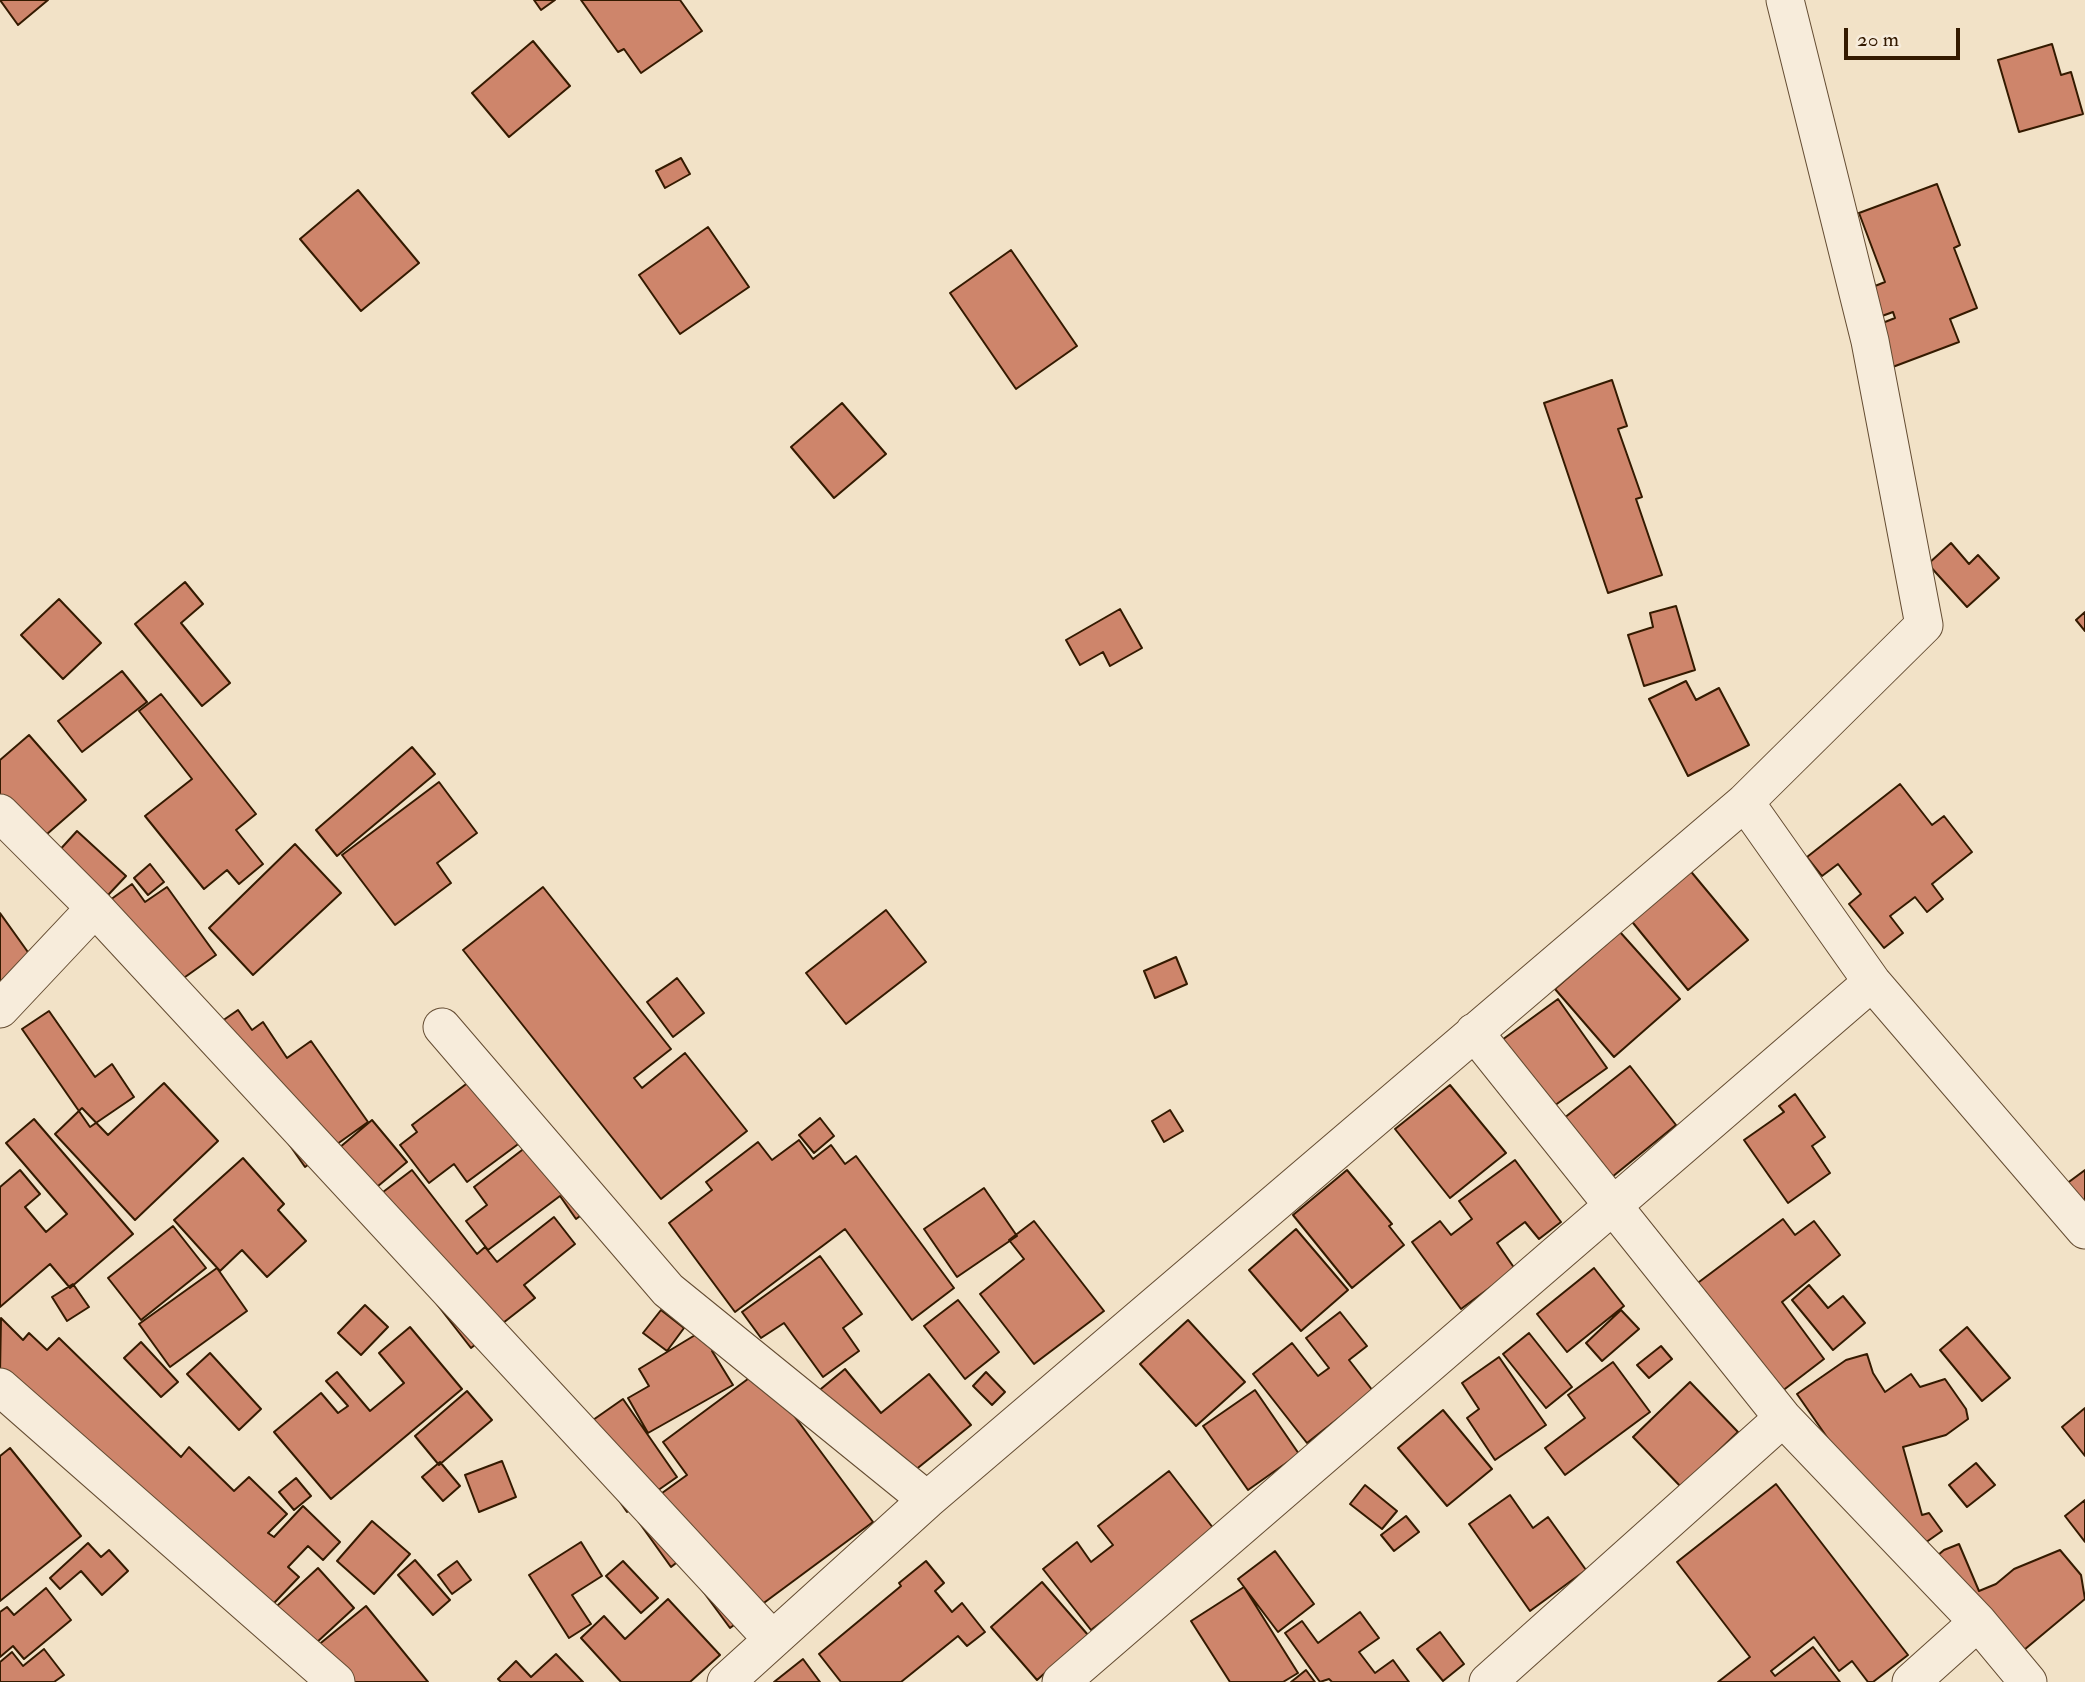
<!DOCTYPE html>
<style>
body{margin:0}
#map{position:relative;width:2085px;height:1682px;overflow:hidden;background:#f2e2c7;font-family:"IM FELL Double Pica",serif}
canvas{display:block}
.scale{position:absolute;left:1844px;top:28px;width:116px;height:32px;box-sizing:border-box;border:4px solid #341a00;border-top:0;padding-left:9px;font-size:21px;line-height:24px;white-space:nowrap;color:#341a00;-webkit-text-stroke:5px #f7ecdb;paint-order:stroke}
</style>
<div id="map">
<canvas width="2085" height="1682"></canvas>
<div class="scale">20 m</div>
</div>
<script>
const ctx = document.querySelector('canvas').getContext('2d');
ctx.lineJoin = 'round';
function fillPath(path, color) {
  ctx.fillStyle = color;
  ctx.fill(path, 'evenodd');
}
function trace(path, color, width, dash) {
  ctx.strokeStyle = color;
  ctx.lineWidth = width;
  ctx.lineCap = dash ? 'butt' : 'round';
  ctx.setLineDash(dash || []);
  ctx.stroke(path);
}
const building = new Path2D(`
 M0,0H48L18,25Z
 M534,0H555L541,10Z
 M581,0H680L702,31L641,73L624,49L618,52Z
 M533,41L570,86L509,137L472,93Z
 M2052,44L2061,75L2071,72L2083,114L2019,132L1998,60Z
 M681,158L690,174L665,188L656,171Z
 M1937,184L1960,245L1954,248L1977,308L1950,319L1959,342L1890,368L1875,326L1895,318L1893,312L1871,320L1860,292L1885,282L1859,213Z
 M358,190L419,263L361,311L300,239Z
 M708,227L749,287L680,334L639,275Z
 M1011,250L1077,346L1016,389L950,293Z
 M1612,380L1627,426L1618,429L1642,497L1636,499L1662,575L1608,593L1544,403Z
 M842,403L886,454L834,498L791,447Z
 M1951,543L1969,564L1978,555L1999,578L1967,607L1928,564Z
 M185,582L203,604L181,623L230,683L202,706L135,624Z
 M59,599L101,643L63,679L21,635Z
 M1676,606L1695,670L1644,686L1628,635L1653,627L1650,613Z
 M1120,609L1142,648L1110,666L1103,652L1080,665L1066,640Z
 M2085,612V631L2076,620Z
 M122,671L147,702L82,752L58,721Z
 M1686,681L1696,700L1719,688L1749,745L1688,776L1649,699Z
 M161,694L256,814L236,830L263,864L239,884L227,870L204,889L145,816L192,779L139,711Z
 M29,735L86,800L31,848L0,813V760Z
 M412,747L435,774L337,856L316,830Z
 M439,782L477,833L437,863L451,883L395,925L342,855Z
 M1900,784L1932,825L1944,816L1972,852L1932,884L1943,899L1927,912L1915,897L1890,916L1903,933L1884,948L1849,904L1861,894L1838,864L1822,876L1807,857Z
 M77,831L126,876L94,910L46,865Z
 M295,844L341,893L253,975L209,928Z
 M150,864L164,882L148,895L134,878Z
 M1688,868L1748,940L1688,990L1629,918Z
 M132,884L145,902L167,887L216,955L157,997L95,911Z
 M543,887L671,1049L634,1078L642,1088L685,1053L747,1131L661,1199L463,950Z
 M886,910L926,962L846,1024L806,973Z
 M0,913L35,962L0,986Z
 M1620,932L1680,999L1614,1057L1555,989Z
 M1176,957L1187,984L1155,998L1144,971Z
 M677,978L704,1013L673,1037L647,1002Z
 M1558,999L1607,1068L1540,1116L1491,1048Z
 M238,1010L252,1030L263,1022L287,1058L311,1041L368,1122L305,1167L209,1030Z
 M49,1011L95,1077L112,1064L134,1097L90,1127L22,1029Z
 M1630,1066L1676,1125L1601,1186L1554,1126Z
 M486,1069L521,1142L467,1182L454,1164L429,1183L400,1145L417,1132L412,1125Z
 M164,1083L218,1141L135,1220L55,1134L82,1108L108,1135Z
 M1450,1085L1506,1153L1450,1198L1395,1129Z
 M1795,1094L1825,1137L1812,1146L1830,1173L1788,1203L1744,1140L1784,1112L1779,1106Z
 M1170,1110L1183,1131L1164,1142L1152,1121Z
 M820,1118L834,1136L814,1153L799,1135Z
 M34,1119L133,1234L70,1288L50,1264L0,1307V1187L20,1170L40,1194L25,1207L46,1232L67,1214L6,1143Z
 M372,1120L407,1162L354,1206L319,1165Z
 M552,1127L605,1198L576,1219L560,1196L488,1250L466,1221L487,1205L474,1187Z
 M799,1140L813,1159L831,1145L845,1164L856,1156L954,1288L912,1320L845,1229L735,1312L669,1223L712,1190L706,1182L758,1142L772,1160Z
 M243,1158L284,1204L278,1210L306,1241L267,1277L242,1250L220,1271L174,1220Z
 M1515,1160L1561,1222L1539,1239L1525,1222L1497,1243L1515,1269L1461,1309L1412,1242L1440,1221L1451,1235L1472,1219L1459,1201Z
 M412,1170L477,1254L485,1247L497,1262L554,1217L575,1244L524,1285L535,1298L471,1348L362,1208Z
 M1347,1170L1392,1224L1389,1226L1404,1245L1352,1288L1293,1215Z
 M2085,1170V1217L2062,1187Z
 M984,1188L1017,1236L957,1277L924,1229Z
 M1783,1219L1795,1235L1814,1221L1840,1255L1782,1302L1824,1359L1777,1395L1695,1285Z
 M1034,1221L1104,1311L1034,1364L980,1294L1024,1259L1009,1240Z
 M173,1226L206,1268L141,1320L108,1278Z
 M1296,1229L1348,1290L1301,1331L1249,1270Z
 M820,1256L862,1314L843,1328L859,1351L823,1377L784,1323L761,1338L742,1312Z
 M217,1268L247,1311L170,1367L139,1324Z
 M1594,1268L1624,1306L1567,1352L1537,1314Z
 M73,1284L89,1307L67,1321L52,1297Z
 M1809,1285L1828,1308L1843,1296L1865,1323L1833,1350L1792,1300Z
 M958,1300L999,1352L965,1379L924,1326Z
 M365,1305L388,1327L361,1355L338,1333Z
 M661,1310L684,1328L667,1351L643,1333Z
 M1621,1310L1639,1329L1602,1361L1586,1343Z
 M1340,1312L1367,1346L1349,1360L1373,1391L1307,1443L1253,1374L1292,1343L1318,1376L1329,1368L1306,1338Z
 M1,1318L23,1340L29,1333L47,1350L59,1338L181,1457L189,1447L234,1491L249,1477L287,1514L268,1533L274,1537L303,1506L340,1542L323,1560L308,1546L288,1567L299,1577L255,1623L0,1374Z
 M1188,1320L1245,1382L1196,1426L1140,1364Z
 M715,1323L727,1342L712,1351L733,1385L648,1433L628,1398L649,1386L639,1369Z
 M410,1327L462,1389L331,1499L274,1432L321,1393L338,1413L348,1406L326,1381L337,1372L370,1411L404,1383L379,1353Z
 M1967,1327L2010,1378L1982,1401L1940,1350Z
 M1529,1333L1572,1387L1546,1408L1503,1354Z
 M141,1342L178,1382L161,1397L124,1358Z
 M1661,1346L1672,1359L1649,1378L1637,1365Z
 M210,1353L261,1409L239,1430L187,1374Z
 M1867,1354L1873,1373L1885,1392L1911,1374L1920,1387L1945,1379L1966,1409L1968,1419L1946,1435L1903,1447L1922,1515L1929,1513L1942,1531L1925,1543L1942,1603L1797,1394L1846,1360Z
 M1499,1357L1546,1425L1495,1460L1467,1418L1479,1409L1462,1383Z
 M1613,1362L1650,1412L1565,1475L1545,1448L1585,1418L1568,1395Z
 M845,1369L881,1413L929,1374L971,1425L893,1488L816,1393Z
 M760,1370L873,1522L730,1628L680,1560L671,1567L633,1514L687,1475L663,1442Z
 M986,1372L1005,1392L992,1405L973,1386Z
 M1690,1382L1738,1432L1681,1487L1633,1437Z
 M1255,1390L1299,1454L1248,1490L1203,1426Z
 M467,1391L492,1420L439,1465L415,1436Z
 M623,1399L677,1477L627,1512L573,1434Z
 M2085,1408V1456L2062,1427Z
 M1443,1410L1492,1469L1447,1506L1398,1448Z
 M10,1448L81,1536L0,1601V1456Z
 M502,1461L516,1497L479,1512L465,1475Z
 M440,1462L460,1486L443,1501L422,1477Z
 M1976,1463L1995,1485L1967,1507L1949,1485Z
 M1169,1471L1217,1533L1091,1630L1043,1569L1077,1542L1091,1562L1113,1545L1098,1526Z
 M296,1478L311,1496L294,1510L279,1492Z
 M1776,1484L1908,1655L1873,1682H1868L1852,1661L1839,1671L1814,1637L1771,1671L1775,1676L1813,1647L1840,1682H1718L1750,1657L1677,1562Z
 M1365,1485L1397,1511L1382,1529L1350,1504Z
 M1510,1495L1533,1528L1548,1517L1586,1570L1530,1611L1469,1524Z
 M2085,1500V1542L2065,1516Z
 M1406,1516L1419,1532L1394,1551L1381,1535Z
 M372,1521L410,1554L374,1594L337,1561Z
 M581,1542L602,1576L572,1595L591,1624L569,1638L529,1575Z
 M88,1543L101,1557L109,1550L128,1571L102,1595L81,1571L60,1589L50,1578Z
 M1959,1544L1979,1591L1996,1584L2014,1569L2060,1550L2081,1575L2085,1599L2018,1655L1931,1561L1944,1550Z
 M1275,1551L1314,1604L1278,1632L1238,1579Z
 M415,1560L450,1600L433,1615L398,1575Z
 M457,1561L471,1580L452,1594L438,1575Z
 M623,1561L658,1598L641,1613L606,1576Z
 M926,1561L944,1583L935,1591L952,1612L962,1603L985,1632L967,1646L958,1636L901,1682H841L819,1654L901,1586L899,1583Z
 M318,1568L354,1608L302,1656L265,1617Z
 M1042,1582L1088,1635L1037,1680L991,1627Z
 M1244,1587L1298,1673L1283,1682H1230L1191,1621Z
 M46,1588L71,1620L24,1659L13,1646L0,1657V1612L7,1607L14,1615Z
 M668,1599L720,1655L690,1682H621L581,1638L604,1616L625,1639Z
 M366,1606L428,1682H337L311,1651Z
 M1360,1612L1379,1638L1359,1652L1375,1673L1393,1660L1409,1682H1332L1329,1679L1320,1682L1285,1633L1302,1621L1318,1643Z
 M1440,1632L1464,1664L1443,1681L1417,1649Z
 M44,1649L64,1675L54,1682H0V1662L12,1652L23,1666Z
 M556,1654L583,1682H501L498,1679L516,1661L531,1677Z
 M803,1659L820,1682H774Z
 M1306,1670L1315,1682H1291Z`);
fillPath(building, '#ce856b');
trace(building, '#341a00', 2);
const minor = new Path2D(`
 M1745,802L1872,982L2085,1230
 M0,813L95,908L772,1639
 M0,1009L95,908
 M442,1027L668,1290L927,1500
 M1474,1032L1783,1418L1978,1622L2028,1682
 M0,1387L336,1682
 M726,1682L927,1500L1745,802L1924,625L1870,341L1785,0
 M1061,1682L1872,982
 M1488,1682L1783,1418
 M1911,1682L1978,1622`);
trace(minor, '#644c32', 39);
trace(minor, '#f7ecdb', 37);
</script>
